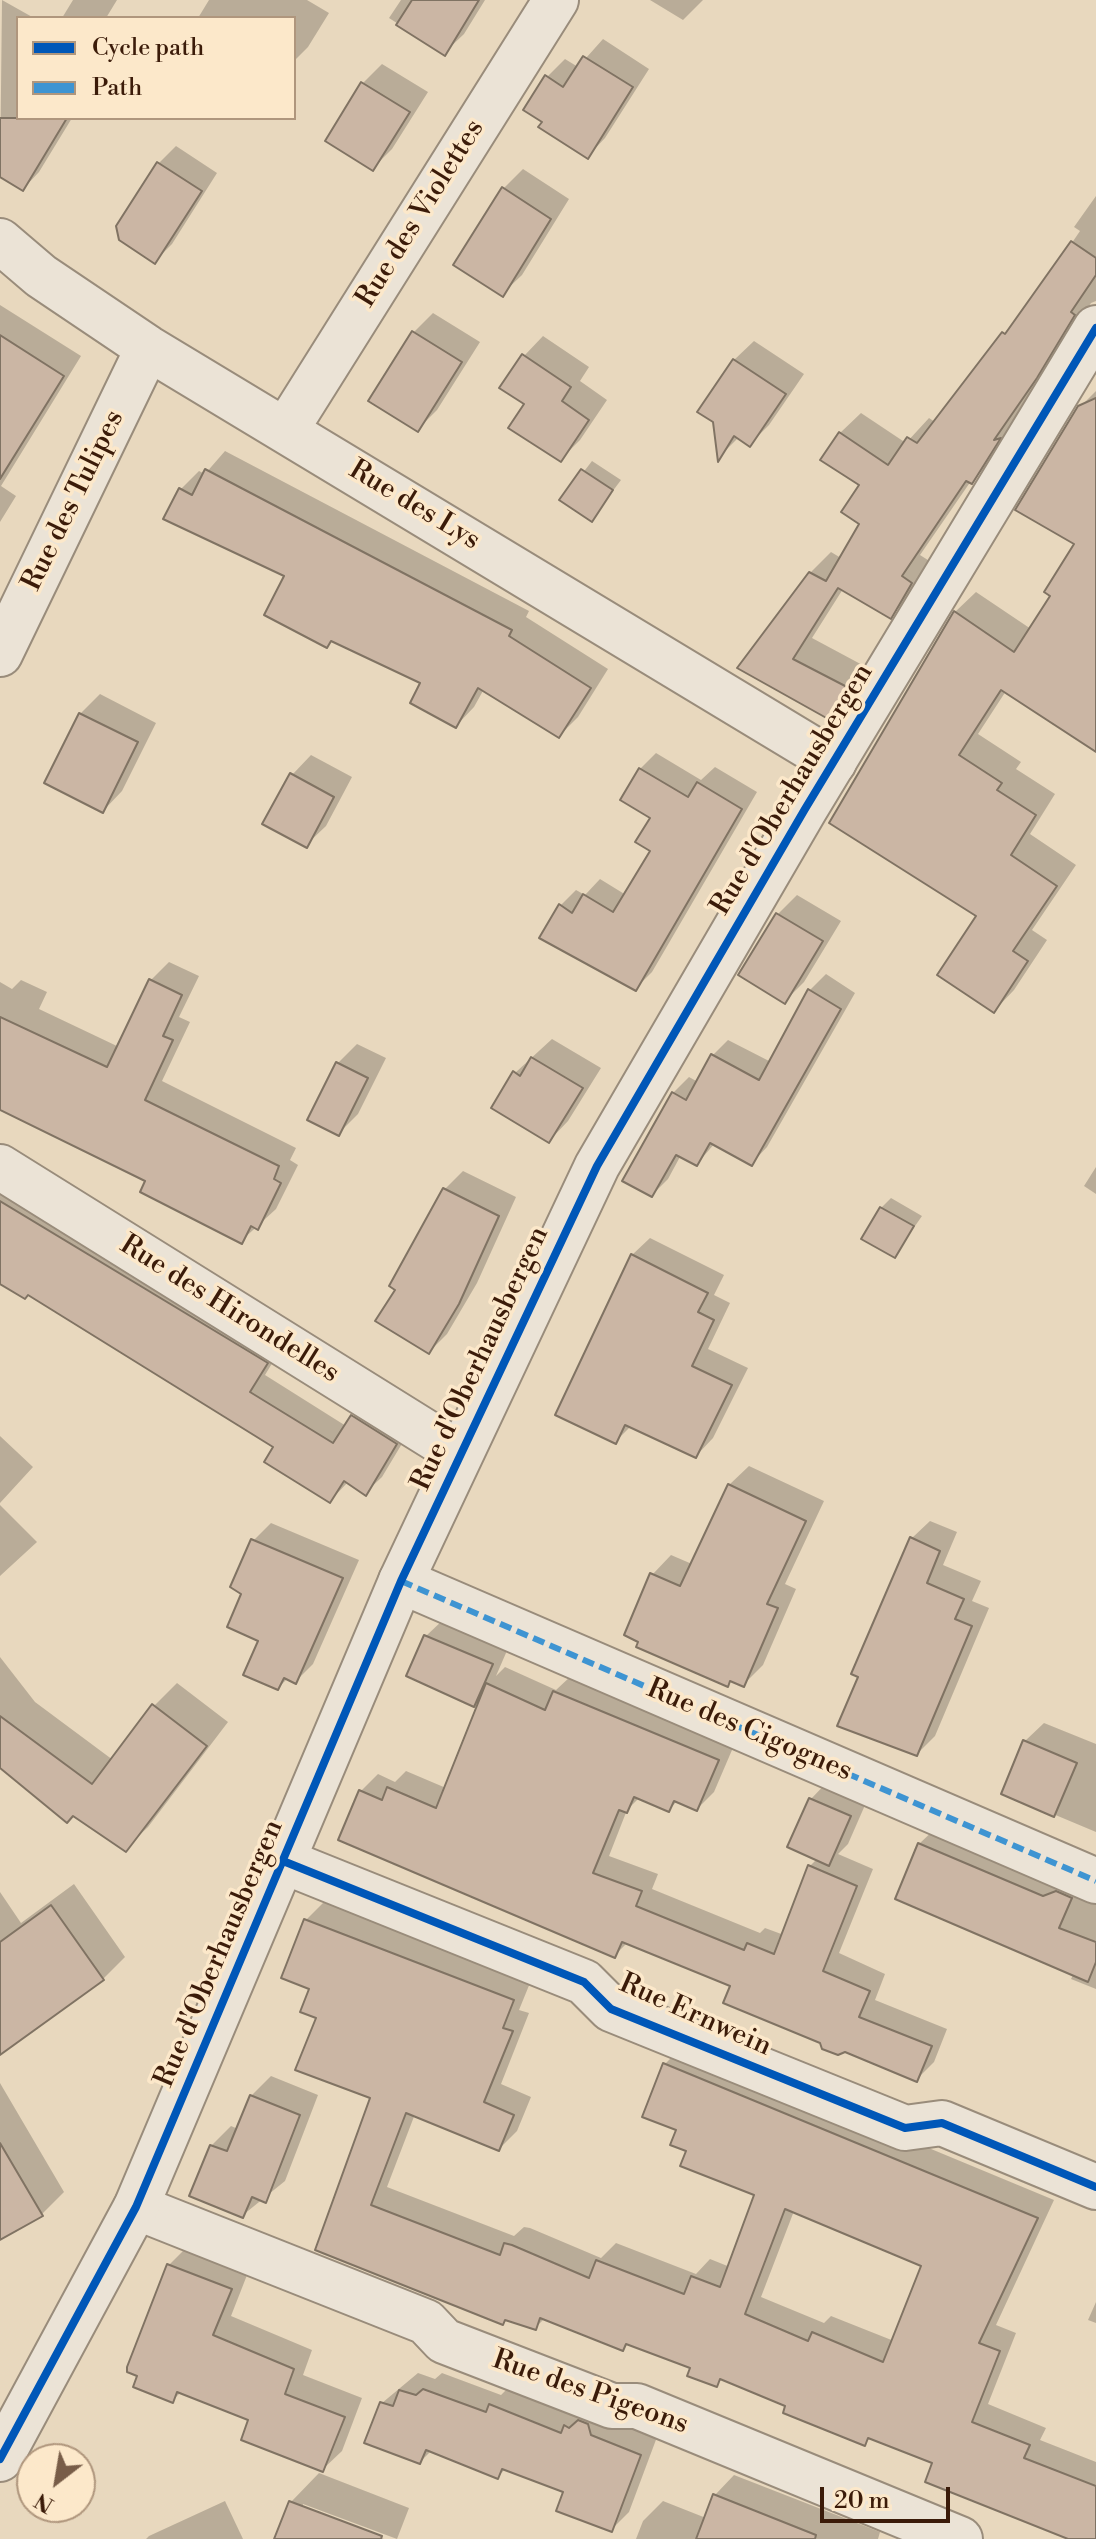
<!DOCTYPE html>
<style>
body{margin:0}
#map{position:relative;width:1096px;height:2539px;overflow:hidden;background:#e8d8be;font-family:"Libre Bodoni",serif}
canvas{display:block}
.legend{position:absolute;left:16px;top:16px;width:280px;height:104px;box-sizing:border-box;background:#fce8ca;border:2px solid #af967d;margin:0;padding:10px 14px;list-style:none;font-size:24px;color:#3b1b09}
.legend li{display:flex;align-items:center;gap:16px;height:40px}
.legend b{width:40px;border:2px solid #af967d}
.north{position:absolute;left:16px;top:2443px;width:80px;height:80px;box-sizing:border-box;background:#fce8ca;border:2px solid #af967d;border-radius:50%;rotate:211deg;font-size:22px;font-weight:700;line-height:32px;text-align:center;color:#3b1b09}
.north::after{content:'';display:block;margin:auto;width:28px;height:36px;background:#785d48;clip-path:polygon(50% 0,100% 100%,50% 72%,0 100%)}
.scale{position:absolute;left:820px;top:2487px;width:130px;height:36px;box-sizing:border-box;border:4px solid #3b1b09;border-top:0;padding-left:10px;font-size:24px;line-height:28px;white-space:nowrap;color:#3b1b09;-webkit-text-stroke:6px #fce8ca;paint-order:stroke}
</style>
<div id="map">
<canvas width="1096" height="2539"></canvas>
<ul class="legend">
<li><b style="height:10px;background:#0057b8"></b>Cycle path</li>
<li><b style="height:10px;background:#3e94d2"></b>Path</li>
</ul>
<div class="north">N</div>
<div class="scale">20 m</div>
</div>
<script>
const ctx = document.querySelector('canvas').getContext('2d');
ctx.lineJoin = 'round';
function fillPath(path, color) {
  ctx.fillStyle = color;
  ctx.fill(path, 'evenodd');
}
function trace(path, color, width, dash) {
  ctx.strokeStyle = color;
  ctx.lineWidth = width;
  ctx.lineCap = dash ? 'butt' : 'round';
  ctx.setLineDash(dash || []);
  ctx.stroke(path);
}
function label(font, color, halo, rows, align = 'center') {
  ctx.font = font + ' "Libre Bodoni",serif';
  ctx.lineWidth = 7;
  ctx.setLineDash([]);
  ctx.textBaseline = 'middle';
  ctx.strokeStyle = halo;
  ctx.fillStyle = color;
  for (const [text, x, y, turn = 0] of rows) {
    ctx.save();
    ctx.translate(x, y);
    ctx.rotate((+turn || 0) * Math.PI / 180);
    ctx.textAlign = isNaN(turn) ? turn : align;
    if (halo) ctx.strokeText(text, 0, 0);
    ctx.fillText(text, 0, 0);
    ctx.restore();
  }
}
fillPath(new Path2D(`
 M2,0L34,18H18V118H72L39,172L23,189L0,177Z
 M73,0H117L106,18H62Z
 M209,0H307L329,13L308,47L294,61V18H198Z
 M401,0H485L464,34L444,53L389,18Z
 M650,0H703L683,20Z
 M603,39L649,69L605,138L588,156L545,121L547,77L565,59L578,67Z
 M382,64L428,92L392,149L373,168L362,84Z
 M176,146L217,173L172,244L155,261L159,163Z
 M523,169L569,199L522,275L502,294L503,189Z
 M1096,196V301L1091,303L1011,423L1017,420L992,461L971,481L920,555L931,562L911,596L890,616L843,589L812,638L868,668L850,697L830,717L740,667L810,573L831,552L841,558L862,523V485L823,459L840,433L861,413L906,443L929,418L935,422L1048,278L1080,231L1074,227Z
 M0,305L81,356L1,486L16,496L0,522Z
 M433,313L480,342L437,410L417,430L371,400L414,332Z
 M543,336L589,367L580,381L607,400L580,440L560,460L527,403L524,356Z
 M754,341L804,374L769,425L750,444L739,437L719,457L715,421L700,411L734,360Z
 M1096,391V750L1006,691L978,734L1021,762L1016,769L1055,794L1030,834L1076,865L1032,930L1047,940L1014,990L994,1011L979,915L832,822L955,612L976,592L1031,629L1053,595L1077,544L1080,407Z
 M225,451L529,611L526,617L608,669L578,717L559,736L484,689L474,707L456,726L423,682L333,640L327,645L287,575L166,518L181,489L199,471L205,474Z
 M592,461L621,480L591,520L562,500Z
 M100,694L156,723L122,791L103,811L80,714Z
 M656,753L701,780L715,767L757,792L652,972L636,988L560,906L576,890L585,895L600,879L626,895L653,850L652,817L640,769Z
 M311,755L352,777L326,826L306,845L292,775Z
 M797,895L841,921L804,982L785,1001L777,915Z
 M169,962L199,976L179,1017L190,1022L162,1081L296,1148L290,1160L298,1165L276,1209L241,1241L148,1180L0,1097V982L12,989L21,980L47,992L39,1009L119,1047L151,980Z
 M826,974L855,993L767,1147L752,1163L715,1143L697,1164L681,1155L668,1179L652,1195L673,1093L689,1077L698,1082L712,1056L728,1040L771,1062L810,990Z
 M552,1039L601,1068L568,1121L549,1141L515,1073Z
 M357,1044L386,1058L358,1114L339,1133L338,1063Z
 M1096,1167V1194L1084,1186Z
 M463,1171L516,1197L477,1283L447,1334L429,1352L397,1289L445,1189Z
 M0,1176L282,1347L265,1375L346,1426L368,1400L412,1427L382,1477L365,1493L348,1482L330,1501L276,1447L29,1293L0,1282Z
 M891,1198L922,1216L894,1256L881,1208Z
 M650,1238L724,1275L714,1295L730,1303L708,1349L748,1368L713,1438L696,1456L631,1426L616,1441L632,1255Z
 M0,1436L33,1467L0,1503Z
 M749,1466L824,1501L785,1584L796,1589L763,1665L744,1684L733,1679L727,1685L652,1575L671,1555L692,1564L729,1485Z
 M0,1505L37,1542L0,1576Z
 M930,1521L957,1532L943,1565L981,1581L972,1601L989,1608L935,1736L917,1754L912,1538Z
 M271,1523L359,1560L313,1664L296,1681L288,1678L278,1688L244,1594L253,1541Z
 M444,1619L509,1646L496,1676L505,1667L556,1690L572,1675L735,1743L714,1792L697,1809L678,1800L669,1810L640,1797L627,1810L609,1856L658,1874L652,1889L760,1933L765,1928L784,1935L810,1866L818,1858L790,1846L811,1799L830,1779L869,1796L848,1844L838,1854L873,1869L839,1953L885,1974L875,2000L947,2029L934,2062L917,2079L822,2041L733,1985L628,1942L615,1955L340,1839L361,1791L378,1774L395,1782L406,1771L446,1788L484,1694L474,1704L426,1636Z
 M0,1657L35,1702L113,1760L154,1706L177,1683L228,1722L148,1827L125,1849L73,1814L67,1820L0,1765Z
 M1044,1723L1096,1744V1832L1003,1793L1025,1741Z
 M937,1827L1096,1895V1989L1071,1979L1074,1973L919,1844Z
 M74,1884L125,1957L103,1979L0,2051V1892L21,1923Z
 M324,1902L530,1983L519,2010L529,2013L501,2084L531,2097L517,2131L499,2149L415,2114L387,2187L514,2236L524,2227L530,2228L601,2258L616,2243L696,2274L710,2259L730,2267L757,2194L688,2150L678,2129L665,2064L683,2046L1054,2200L996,2325L1016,2333L988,2404L1046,2428L1040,2440L1096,2462V2539H1073L935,2462L871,2437L864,2444L788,2405L723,2378L716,2385L689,2374L690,2366L628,2342L623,2348L545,2318L535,2328L507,2318L503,2323L318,2249L372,2097L318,2017L306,1920ZM794,2211L924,2265L894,2341L831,2316L824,2323L761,2297Z
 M271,2076L318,2095L285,2181L243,2215L211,2146L231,2126L238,2129L251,2096Z
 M0,2083L64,2192L42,2214L0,2239Z
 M188,2246L249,2270L231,2316L312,2350L303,2375L362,2398L342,2451L323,2469L251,2419L181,2392L172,2401L129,2367L169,2265Z
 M1096,2302V2323L1088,2320Z
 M418,2373L435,2379L442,2373L501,2395L508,2388L583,2409L657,2437L629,2512L612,2529L566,2491L506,2468L498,2477L432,2450L420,2462L382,2403Z
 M319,2473L409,2508L397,2539L303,2504V2508L384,2539H276L291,2502Z
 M734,2475L880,2532L878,2539H636L643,2521L663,2501L706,2518L715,2495Z
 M225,2501L243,2539H146L149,2536Z`), '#0003');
const building = new Path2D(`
 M412,0H479L445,56L396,25Z
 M583,56L633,87L588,159L538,127L542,122L523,110L545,75L563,87Z
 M361,82L410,112L373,171L325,141Z
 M0,118H67L23,191L0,177Z
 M157,162L202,191L155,264L119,240L116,226Z
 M502,187L551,219L503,297L453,265Z
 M1071,241L1096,258V275L1071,312L1075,315L1037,378L994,440L1001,438L972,484L966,481L902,576L912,583L891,619L838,588L793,659L849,688L830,720L737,668L809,572L826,581L859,524L841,512L859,485L820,460L839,432L888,465L907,437L917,443L1002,332L1005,334Z
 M412,331L462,362L418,432L368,401Z
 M0,335L64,376L0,479Z
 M522,354L571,387L562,401L589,420L561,462L508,428L524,404L499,388Z
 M733,359L786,394L750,447L734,436L718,462L713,422L697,412Z
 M1096,398V752L1001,690L959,755L1002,783L997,790L1036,815L1011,855L1057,886L1013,951L1028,961L994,1013L937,975L976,916L829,823L954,611L1014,652L1050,596L1044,592L1074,544L1015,510L1078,406Z
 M205,469L512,630L509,636L591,688L559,738L478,688L456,728L410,703L420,683L331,641L327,648L264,615L284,576L163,519L179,488L192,495Z
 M581,469L613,490L592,522L559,500Z
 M79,713L138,742L103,813L44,783Z
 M639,768L688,797L697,782L742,809L636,991L539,938L559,904L572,913L583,894L613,912L650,851L635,842L650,818L620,800Z
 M290,773L334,797L307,848L262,824Z
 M776,913L823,941L785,1004L738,975Z
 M149,979L182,995L163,1036L173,1040L145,1100L279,1166L274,1179L281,1183L258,1230L251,1226L242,1244L140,1192L145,1181L0,1110V1017L107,1067Z
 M808,989L841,1009L752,1166L710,1143L697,1166L676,1155L652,1197L622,1181L672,1092L686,1100L711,1054L759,1080Z
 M531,1057L583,1088L549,1143L491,1108L513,1071L520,1076Z
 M336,1062L368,1078L339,1136L307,1120Z
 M443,1188L499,1216L459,1304L429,1354L375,1321L395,1290L389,1286Z
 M0,1201L268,1363L250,1392L333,1443L351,1415L397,1444L366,1496L344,1481L330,1503L264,1462L273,1447L28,1295L25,1299L0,1284Z
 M880,1207L914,1226L895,1258L861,1239Z
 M631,1254L708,1293L698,1312L714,1320L692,1366L732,1385L696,1458L625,1425L616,1444L555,1415Z
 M728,1484L806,1521L767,1604L778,1608L744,1687L730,1681L728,1687L636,1647L638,1642L624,1635L650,1573L680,1586Z
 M910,1537L940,1551L927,1583L964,1599L955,1619L972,1626L917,1756L837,1726L858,1677L851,1674Z
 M251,1539L343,1578L296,1684L284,1678L278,1690L243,1675L258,1641L227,1627L241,1594L230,1587Z
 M424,1635L493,1664L474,1707L406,1676Z
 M486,1683L545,1710L553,1691L719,1760L697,1811L674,1801L669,1812L634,1797L627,1813L619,1810L593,1873L642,1891L636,1906L744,1950L747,1943L774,1954L808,1865L857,1886L823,1971L870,1991L859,2017L932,2046L917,2082L845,2052L838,2055L822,2049L820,2043L723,2003L730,1986L622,1942L615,1958L338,1840L359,1790L382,1800L387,1787L436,1808Z
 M152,1704L207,1746L126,1852L73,1816L67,1823L0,1768V1716L92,1784Z
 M1023,1740L1077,1763L1054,1817L1001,1794Z
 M809,1798L851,1816L829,1866L787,1847Z
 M918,1843L1043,1896L1056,1891L1072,1898L1059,1928L1096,1942V1962L1088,1982L895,1899Z
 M51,1905L104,1980L0,2055V1942Z
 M304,1919L514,2000L503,2028L513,2031L484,2102L514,2115L499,2151L406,2113L371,2205L500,2255L504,2243L512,2245L589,2278L596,2260L684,2294L691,2276L720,2287L754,2195L680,2166L686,2151L670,2145L676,2130L642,2117L663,2063L1038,2218L979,2343L1000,2351L972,2422L1030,2445L1024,2458L1096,2486V2539H1068L925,2482L932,2463L868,2438L865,2446L783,2413L785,2406L720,2379L717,2387L687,2376L690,2368L626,2344L623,2351L540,2318L536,2330L505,2320L503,2325L315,2250L370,2098L295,2070L316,2018L300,2012L309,1989L281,1978ZM785,2209L921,2266L883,2362L812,2332L808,2341L745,2314Z
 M250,2095L300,2115L266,2203L252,2197L243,2218L189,2196L210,2145L227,2151Z
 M0,2143L43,2216L0,2240Z
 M167,2264L232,2289L213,2335L294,2369L285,2394L345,2417L323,2472L241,2440L248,2420L177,2392L173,2403L133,2387L137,2376L127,2372V2367Z
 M423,2389L486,2412L489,2404L561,2433L564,2425L569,2428L578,2420L588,2424L591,2435L641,2455L612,2532L556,2511L563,2492L502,2469L498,2479L426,2450L420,2464L364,2443L380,2402L393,2406L399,2390L416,2395Z
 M713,2494L816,2535L815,2539H696Z
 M289,2501L382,2536L381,2539H274Z`);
fillPath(building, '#cbb6a4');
trace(building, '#807363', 2);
const minor = new Path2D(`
 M0,241L41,276L148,348L834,762
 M287,428L556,0
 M0,654L148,348
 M0,1167L459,1453
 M401,1581L1096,1881
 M283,1861L584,1982L611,2009L905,2128L942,2123L1096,2187
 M136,2207L426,2322L444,2341L612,2406H637L960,2539`);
const tertiary = new Path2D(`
 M0,2459L136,2207L401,1581L597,1166L805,809L1096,328`);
trace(minor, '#998c7b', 48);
trace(tertiary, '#998c7b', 48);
trace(minor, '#ebe3d6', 44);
trace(tertiary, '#ebe3d6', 44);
trace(new Path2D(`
 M401,1581L1096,1881`), '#3e94d2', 6, [12, 6]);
trace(new Path2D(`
 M283,1861L584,1982L611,2009L905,2128L942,2123L1096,2187
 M0,2459L136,2207L401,1581L597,1166L805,809L1096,328`), '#0057b8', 8);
label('28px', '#3b1b09', '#fce8ca', [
 ["Rue des Violettes",421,214,-58],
 ["Rue des Tulipes",74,501,-64],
 ["Rue des Lys",414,506,31],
 ["Rue d'Oberhausbergen",793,790,-59],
 ["Rue des Hirondelles",229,1310,32],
 ["Rue d'Oberhausbergen",481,1359,-65],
 ["Rue des Cigognes",749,1731,23],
 ["Rue d'Oberhausbergen",220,1954,-67],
 ["Rue Ernwein",695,2016,24],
 ["Rue des Pigeons",590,2393,19]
]);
</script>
